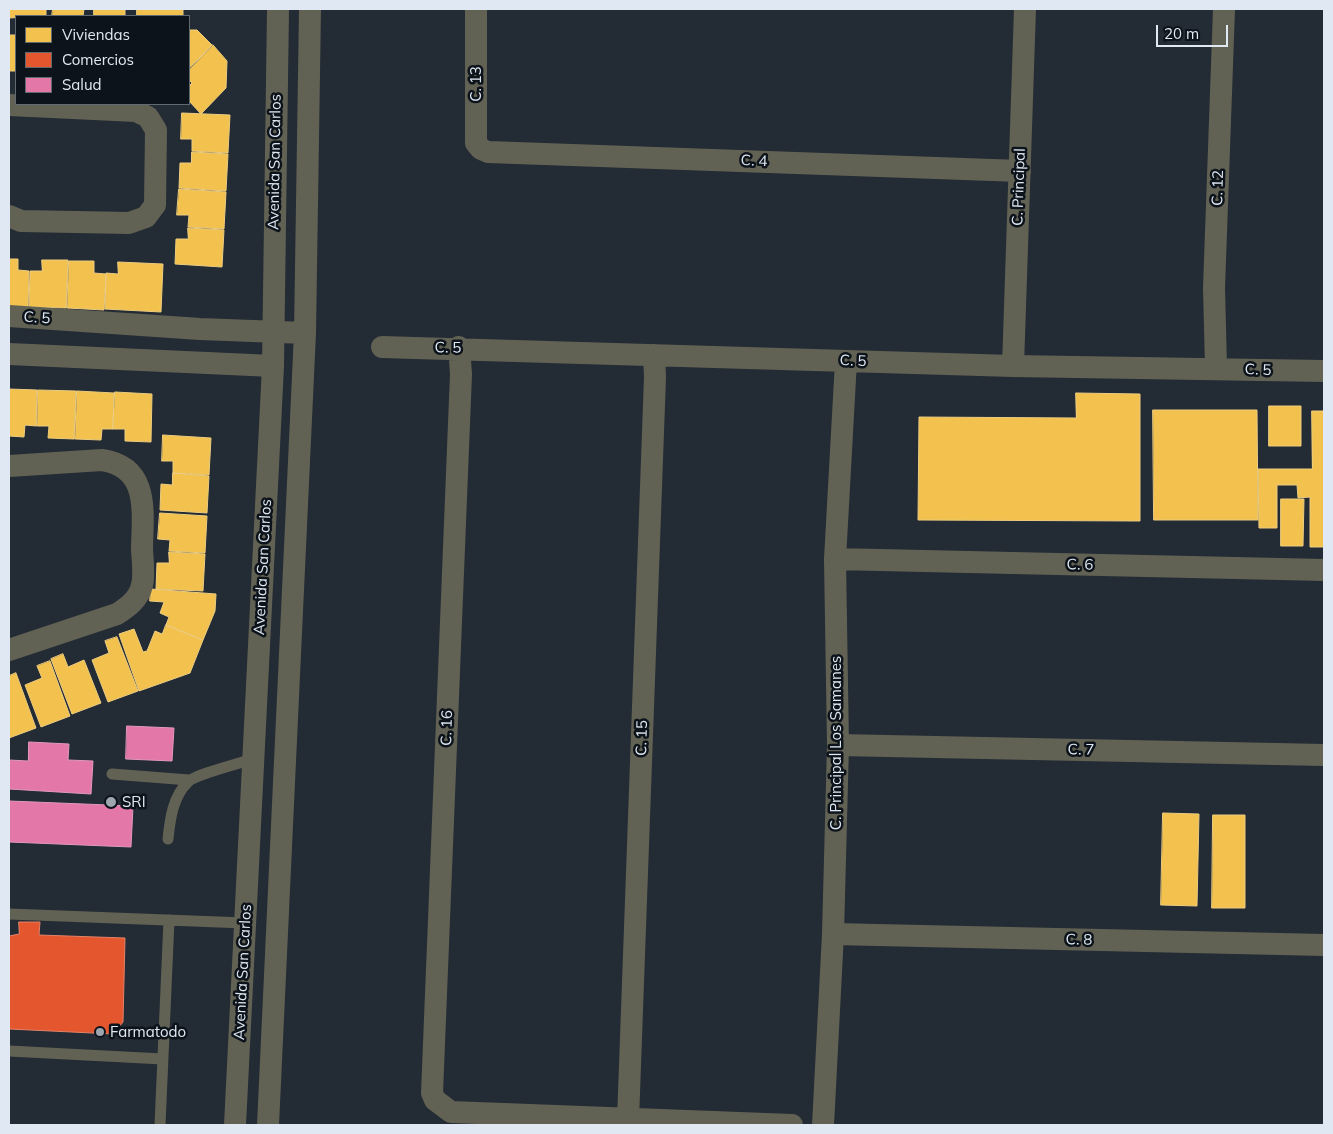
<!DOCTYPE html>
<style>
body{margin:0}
#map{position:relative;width:1333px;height:1134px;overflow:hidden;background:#232b34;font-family:Mulish,sans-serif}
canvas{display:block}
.frame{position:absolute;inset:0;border:10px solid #e0e9f3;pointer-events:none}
.legend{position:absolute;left:15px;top:15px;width:175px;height:90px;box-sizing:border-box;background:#0d131a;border:1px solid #616971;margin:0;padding:6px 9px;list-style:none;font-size:15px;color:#e0e9f3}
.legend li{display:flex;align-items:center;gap:10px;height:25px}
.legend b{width:25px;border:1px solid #616971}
.scale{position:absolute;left:1156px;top:25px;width:72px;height:22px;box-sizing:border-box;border:2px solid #e0e9f3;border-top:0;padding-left:6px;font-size:15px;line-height:18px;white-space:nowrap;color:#e0e9f3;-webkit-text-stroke:4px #0d131a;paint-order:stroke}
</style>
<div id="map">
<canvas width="1333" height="1134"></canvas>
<div class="frame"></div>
<ul class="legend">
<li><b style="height:14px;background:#f2c14e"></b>Viviendas</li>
<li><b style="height:14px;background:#e4572e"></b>Comercios</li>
<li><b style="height:14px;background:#e377a8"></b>Salud</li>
</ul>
<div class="scale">20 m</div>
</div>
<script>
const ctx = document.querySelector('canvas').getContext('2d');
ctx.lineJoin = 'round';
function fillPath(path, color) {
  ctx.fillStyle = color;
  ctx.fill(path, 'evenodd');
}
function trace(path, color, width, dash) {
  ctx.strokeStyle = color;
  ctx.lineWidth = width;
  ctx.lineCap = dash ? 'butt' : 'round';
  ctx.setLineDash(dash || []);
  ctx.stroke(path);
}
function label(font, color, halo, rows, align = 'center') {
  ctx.font = font + ' Mulish,sans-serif';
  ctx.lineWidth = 5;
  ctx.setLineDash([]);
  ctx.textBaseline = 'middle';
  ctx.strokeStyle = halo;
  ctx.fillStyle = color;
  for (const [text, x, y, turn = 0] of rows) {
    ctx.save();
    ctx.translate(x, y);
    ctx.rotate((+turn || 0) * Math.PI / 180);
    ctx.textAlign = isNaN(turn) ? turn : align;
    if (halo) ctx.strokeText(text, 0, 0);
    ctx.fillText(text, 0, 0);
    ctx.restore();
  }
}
const homes = new Path2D(`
 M9,9H46V16L9,18Z
 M53,9H84L83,16H52Z
 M94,9H125V16H94Z
 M137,9H183V16H137Z
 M189,30H197L212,45L189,68Z
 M9,35H16V71H9V82Z
 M213,45L227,61L226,88L201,114L189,101V86L192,83L189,80V70Z
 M182,113L230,115L228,153L192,151V139H181Z
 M192,152L228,154L226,191L179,188L180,163H191Z
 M179,189L226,192L224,229L188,227L189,215H177Z
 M188,228L224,230L222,267L175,264L176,239H188Z
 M9,259H18V270L29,271L28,307L9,306Z
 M42,260H68L66,308L29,307L30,271H42Z
 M69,261H94V273L106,274L104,310L67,308Z
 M118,262L163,264L161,312L105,309L106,273L118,274Z
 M9,389L37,390L36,426L25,425L24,437L9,436Z
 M38,390L76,391L74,439L48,438L49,426H37Z
 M77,391L114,393L113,429H102L101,440L75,439Z
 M115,392L152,394L151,442L125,441V429H113Z
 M1076,393L1140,394V521L918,520L919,417L1076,418Z
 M1269,406H1301V446H1269Z
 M1153,410H1257L1258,520H1154Z
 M1312,411H1324V547H1310V497L1298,498L1297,485H1277V528H1259L1258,469H1312Z
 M163,435L211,438L209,475L173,473V461H162Z
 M173,473L209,476L207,513L160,510L161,484L172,485Z
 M1281,499H1304L1303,546H1281Z
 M160,513L207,516L205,553L169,551L170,540L158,539Z
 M169,552L205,554L203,591L156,589L157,563H169Z
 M151,589L216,594L215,611L203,640L166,625L169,617L160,613L164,602L150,601Z
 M166,625L203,640L190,673L139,691L119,634L134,629L143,652L147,651L155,631L162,634Z
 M117,637L138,691L108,702L92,660L109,653L105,641Z
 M63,654L68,667L84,660L101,703L72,714L51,659Z
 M50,661L70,716L41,727L25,685L42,678L37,666Z
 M16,673L36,728L9,738V676Z
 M1163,813L1199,814L1197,906L1161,905Z
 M1213,815H1245V908H1212Z`);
fillPath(homes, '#f2c14e');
trace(homes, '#edcd80', 1);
const shops = new Path2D(`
 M19,922H40L39,935L125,938L123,1022L113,1034L9,1029V936L19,934Z`);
fillPath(shops, '#e4572e');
trace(shops, '#e38369', 1);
const health = new Path2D(`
 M127,726L174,728L172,761L126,759Z
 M29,742L69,744L68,760L93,761L91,794L9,789V760L28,761Z
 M9,801L133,806L131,847L9,842Z`);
fillPath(health, '#e377a8');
trace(health, '#e299be', 1);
trace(new Path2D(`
 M112,774L189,780
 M168,839C170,819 173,796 188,782C194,775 241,763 253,759
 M9,914L245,923
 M9,1051L163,1059
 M160,1125L169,920`), '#626254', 11);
trace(new Path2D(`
 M476,9V143L481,149L488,152L1020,171
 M9,105L136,111L148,117L156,130L155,205L146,217L129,223L21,221L9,216
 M9,316L200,329L305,333
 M382,347L1013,366L1324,371
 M459,347L461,374L432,1093L435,1100L451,1112L792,1125
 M9,354L273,366
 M1013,366L1025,9
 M1216,367L1214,288L1224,9
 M9,466L102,460C149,467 143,510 142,547C142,558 145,574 142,585C139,599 128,607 117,614L9,650
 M835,559L1324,570
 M838,745L1324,755
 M833,934L1324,945
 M628,1120L655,377L654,355
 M235,1125L273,366L278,9
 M268,1125L305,333L310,9
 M823,1125L833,934L838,745L835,559L846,361`), '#626254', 22);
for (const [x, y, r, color] of [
 [111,802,6,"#9ea6b0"],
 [100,1032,5,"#9ea6b0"]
]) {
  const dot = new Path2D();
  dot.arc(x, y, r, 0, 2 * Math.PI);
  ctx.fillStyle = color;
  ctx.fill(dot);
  trace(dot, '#0d131a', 2);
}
label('15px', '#e0e9f3', '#0d131a', [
 ["C. 13",476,84,-90],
 ["C. 4",754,161,2],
 ["Avenida San Carlos",275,162,-89],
 ["C. Principal",1019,187,-88],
 ["C. 12",1218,188,-88],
 ["C. 5",37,318,4],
 ["C. 5",448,348,1],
 ["C. 5",853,361,2],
 ["C. 5",1258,370,2],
 ["C. 6",1080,565,1],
 ["Avenida San Carlos",263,567,-87],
 ["C. 16",447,728,-88],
 ["C. 15",642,738,-88],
 ["C. Principal Los Samanes",836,743,-90],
 ["C. 7",1081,750,1],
 ["C. 8",1079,940,1],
 ["Avenida San Carlos",243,972,-87]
]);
label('15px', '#e0e9f3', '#0d131a', [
 ["SRI",122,802],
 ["Farmatodo",110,1032]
], 'left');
</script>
